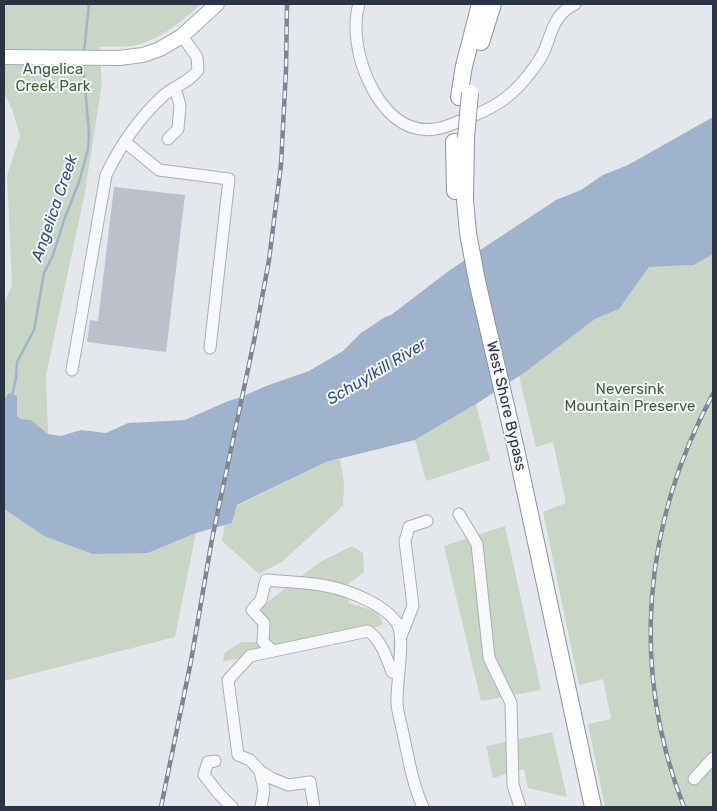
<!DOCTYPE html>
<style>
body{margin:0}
#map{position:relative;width:717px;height:811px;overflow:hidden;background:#e4e7ec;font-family:Rubik,sans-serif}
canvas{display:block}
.frame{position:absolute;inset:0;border:5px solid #2b3445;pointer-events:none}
</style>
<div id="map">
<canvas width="717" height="811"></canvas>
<div class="frame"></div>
</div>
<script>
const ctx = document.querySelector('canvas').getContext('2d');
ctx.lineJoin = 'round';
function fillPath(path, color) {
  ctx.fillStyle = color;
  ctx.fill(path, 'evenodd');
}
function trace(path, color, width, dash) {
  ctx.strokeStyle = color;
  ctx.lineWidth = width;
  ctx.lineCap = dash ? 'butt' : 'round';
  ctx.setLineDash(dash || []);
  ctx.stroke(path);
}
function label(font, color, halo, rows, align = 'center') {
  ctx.font = font + ' Rubik,sans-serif';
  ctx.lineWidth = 4;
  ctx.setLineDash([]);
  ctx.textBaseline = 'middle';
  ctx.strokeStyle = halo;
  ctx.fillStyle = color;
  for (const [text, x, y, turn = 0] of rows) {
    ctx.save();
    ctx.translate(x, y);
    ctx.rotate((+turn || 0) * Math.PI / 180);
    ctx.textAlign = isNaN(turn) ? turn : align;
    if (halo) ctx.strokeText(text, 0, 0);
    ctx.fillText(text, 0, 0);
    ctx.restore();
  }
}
fillPath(new Path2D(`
 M4,4H201C180,22 159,42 131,46C120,47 109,46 99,47L102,83L85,192L46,375L48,434L31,421L21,419L17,416L9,393L4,399V303L12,285L7,176L20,136L12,109L4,93Z
 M713,254V807H605L588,724L611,719L603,679L579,685L543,512L566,503L553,442L536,447L519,376L595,319L619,309L649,267L694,265Z
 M476,404L490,460L426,481L415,440Z
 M340,459L344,483L343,506L283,561L259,574L222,541L225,525L232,523L237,506L326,462Z
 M4,509L44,536L148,553L196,533L175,637L4,681Z
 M505,526L541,690L481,701L444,546Z
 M352,546L363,553L364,572L347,585L349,603L378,612L383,624L377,627L231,660L223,661L225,652L242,642H258L257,610L320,562Z
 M552,732L567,797L528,788L524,769L493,778L486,746Z`), '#c9d6c5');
fillPath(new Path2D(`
 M713,117V254L694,265L649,267L619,309L595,319L524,373L476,404L415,440L326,462L237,505L232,523L196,533L148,553L93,554L44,536L4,509V399L9,393L17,396V416L21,419L31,420L48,434L61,436L81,430L106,433L128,423L185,420L228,401L239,398L266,386L309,371L343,351L361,333L385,317L391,315L450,270L556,200L581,190L603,175L628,165Z`), '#9fb4cc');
trace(new Path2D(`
 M84,52L89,4
 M12,396L16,378L17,362L34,330L44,273L53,255L64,220L79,182L88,149L89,133L83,63`), '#9fb4cc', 2.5);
fillPath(new Path2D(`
 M114,187L185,195L166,352L87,342L90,320L98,321Z`), '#bbc0ca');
const minor = new Path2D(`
 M359,4C352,28 358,59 369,82C381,108 403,134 435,129C445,128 455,123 464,119C490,110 508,100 526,78C533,69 541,60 545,49C553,29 554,15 575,4
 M168,139L178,129L180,105L175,88
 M125,142L159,170L229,179L210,348
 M72,370L106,175C120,146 140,117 163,96C174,86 190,82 198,70L197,57L182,36
 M459,514L477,544L489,658L511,703L513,785L520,807
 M401,636L413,606L405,541L409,527L427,521
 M273,651L263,642L264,623L252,610L261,600L266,580C286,582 307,582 326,586C348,590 387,605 398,625C405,640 396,685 397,704C398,715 402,727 404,738C409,761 413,785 423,807
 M215,761L208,762L204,775L219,794L232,807
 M260,771L264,790L261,807
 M694,779L713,758
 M314,807L310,782L288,785L271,778L260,771L250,760L238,755L228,680L250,656L368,631C381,640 386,656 392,672L398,674`);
const major = new Path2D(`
 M4,57L119,58L143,55L160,49L182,36L217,4`);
const highway = new Path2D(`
 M481,42L493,4
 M459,97L464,66L480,4
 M466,138L465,200L468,233L477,281L516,449L593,807
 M454,142L455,191`);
trace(minor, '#a9aeb7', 13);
trace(major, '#a3abb8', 16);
trace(highway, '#8b94a3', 18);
trace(minor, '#f7f8fa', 11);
trace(major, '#fff', 14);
trace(highway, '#fff', 16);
const rail = new Path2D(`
 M161,807L191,661L212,539L254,341L269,260L281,165L286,70L287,4
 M684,807C630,669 643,523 713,394`);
trace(rail, '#7d8696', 4.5);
trace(rail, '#f4f6f9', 2.5, [8]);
const highwayBridge = new Path2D(`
 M466,138L470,93`);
trace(highwayBridge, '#8b94a3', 18, []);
trace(highwayBridge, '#fff', 16);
label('15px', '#3f6138', '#f4f6f9', [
 ["Angelica",53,70],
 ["Creek Park",53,87],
 ["Neversink",630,390],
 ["Mountain Preserve",630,407]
]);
label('15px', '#2b3445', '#f4f6f9', [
 ["West Shore Bypass",506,406,77]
]);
label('italic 16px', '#34527a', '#f4f6f9', [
 ["Angelica Creek",55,208,-71],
 ["Schuylkill River",377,372,-31]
]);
</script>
